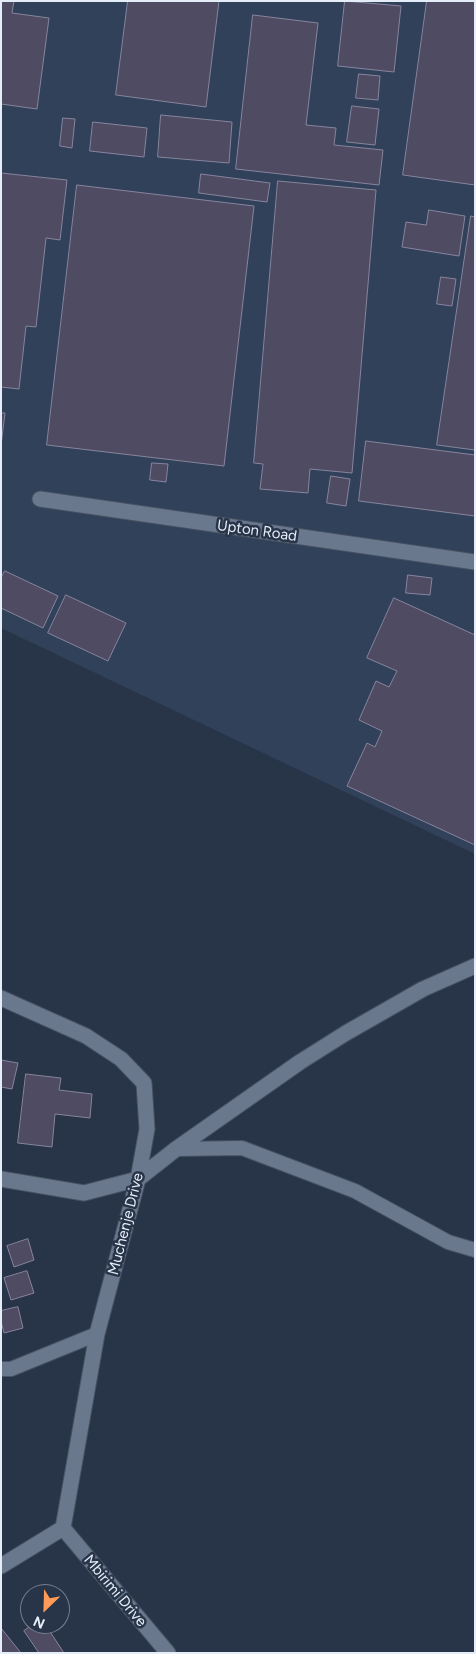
<!DOCTYPE html>
<style>
body{margin:0}
#map{position:relative;width:476px;height:1654px;overflow:hidden;background:#283448;font-family:Figtree,sans-serif}
canvas{display:block}
.frame{position:absolute;inset:0;border:2px solid #e5edf9;pointer-events:none}
.north{position:absolute;left:20px;top:1584px;width:50px;height:50px;box-sizing:border-box;background:#283448;border:1px solid #747e8f;border-radius:50%;rotate:204deg;font-size:14px;font-weight:700;line-height:20px;text-align:center;color:#e5edf9}
.north::after{content:'';display:block;margin:auto;width:18px;height:22px;background:#fe9b58;clip-path:polygon(50% 0,100% 100%,50% 72%,0 100%)}
</style>
<div id="map">
<canvas width="476" height="1654"></canvas>
<div class="frame"></div>
<div class="north">N</div>
</div>
<script>
const ctx = document.querySelector('canvas').getContext('2d');
ctx.lineJoin = 'round';
function fillPath(path, color) {
  ctx.fillStyle = color;
  ctx.fill(path, 'evenodd');
}
function trace(path, color, width, dash) {
  ctx.strokeStyle = color;
  ctx.lineWidth = width;
  ctx.lineCap = dash ? 'butt' : 'round';
  ctx.setLineDash(dash || []);
  ctx.stroke(path);
}
function label(font, color, halo, rows, align = 'center') {
  ctx.font = font + ' Figtree,sans-serif';
  ctx.lineWidth = 5;
  ctx.setLineDash([]);
  ctx.textBaseline = 'middle';
  ctx.strokeStyle = halo;
  ctx.fillStyle = color;
  for (const [text, x, y, turn = 0] of rows) {
    ctx.save();
    ctx.translate(x, y);
    ctx.rotate((+turn || 0) * Math.PI / 180);
    ctx.textAlign = isNaN(turn) ? turn : align;
    if (halo) ctx.strokeText(text, 0, 0);
    ctx.fillText(text, 0, 0);
    ctx.restore();
  }
}
fillPath(new Path2D(`
 M1,1H475V854L1,628Z`), '#314159');
const building = new Path2D(`
 M1,1H14L12,13L49,18L37,109L1,104Z
 M128,1H219L206,107L116,95Z
 M345,1L401,6L394,72L338,66Z
 M427,1H475V185L403,175Z
 M253,15L318,23L306,125L336,128L334,145L383,150L379,185L236,169Z
 M359,74L380,76L378,100L356,98Z
 M352,106L379,109L375,145L347,142Z
 M161,115L232,122L229,163L158,157Z
 M63,118L75,119L72,148L60,146Z
 M93,122L147,128L144,157L90,151Z
 M1,173L67,180L60,240L46,238L36,327L26,326L19,389L1,387Z
 M201,174L270,183L267,202L199,193Z
 M278,181L376,190L352,473L310,469L308,493L260,489L263,464L254,463Z
 M77,185L254,206L224,466L47,445Z
 M429,210L465,216L459,256L402,247L406,222L426,225Z
 M471,216L475,217V450L437,445Z
 M441,277L456,279L452,306L437,304Z
 M1,413H5L1,446Z
 M366,441L475,455V516L359,501Z
 M152,463L168,464L166,482L150,480Z
 M331,476L350,479L346,506L327,503Z
 M5,571L58,596L43,628L1,608V578Z
 M408,575L432,578L430,595L406,593Z
 M66,595L126,623L108,661L48,633Z
 M394,598L475,635V845L347,786L367,743L375,747L382,731L359,720L376,681L389,687L397,671L367,658Z
 M1,1060L18,1063L12,1089L1,1087Z
 M26,1074L61,1078L59,1090L92,1094L90,1118L55,1114L52,1147L18,1143Z
 M28,1239L34,1260L14,1267L7,1246Z
 M27,1271L34,1293L11,1300L4,1278Z
 M18,1307L23,1328L4,1333L1,1321V1311Z
 M34,1624H45L64,1653H39L24,1631Z
 M1,1628L21,1653H1Z`);
fillPath(building, '#4e4b63');
trace(building, '#87849e', 1);
const lane = new Path2D(`
 M176,1149L242,1148L355,1191L448,1242L475,1250
 M1,1369H11L97,1334`);
const street = new Path2D(`
 M40,499L475,562
 M1,998L86,1036L121,1059L144,1083L147,1129L138,1179L97,1334L63,1528
 M1,1179L84,1193L138,1179L176,1149L300,1062L346,1033L423,989L475,966
 M63,1528L168,1653
 M1,1566L63,1528`);
trace(lane, '#475262', 16);
trace(street, '#475262', 17);
trace(lane, '#6a788e', 14);
trace(street, '#6a788e', 15);
label('15px', '#e5edf9', '#283448', [
 ["Upton Road",257,531,8],
 ["Muchenje Drive",126,1224,-76],
 ["Mbirimi Drive",115,1591,50]
]);
</script>
